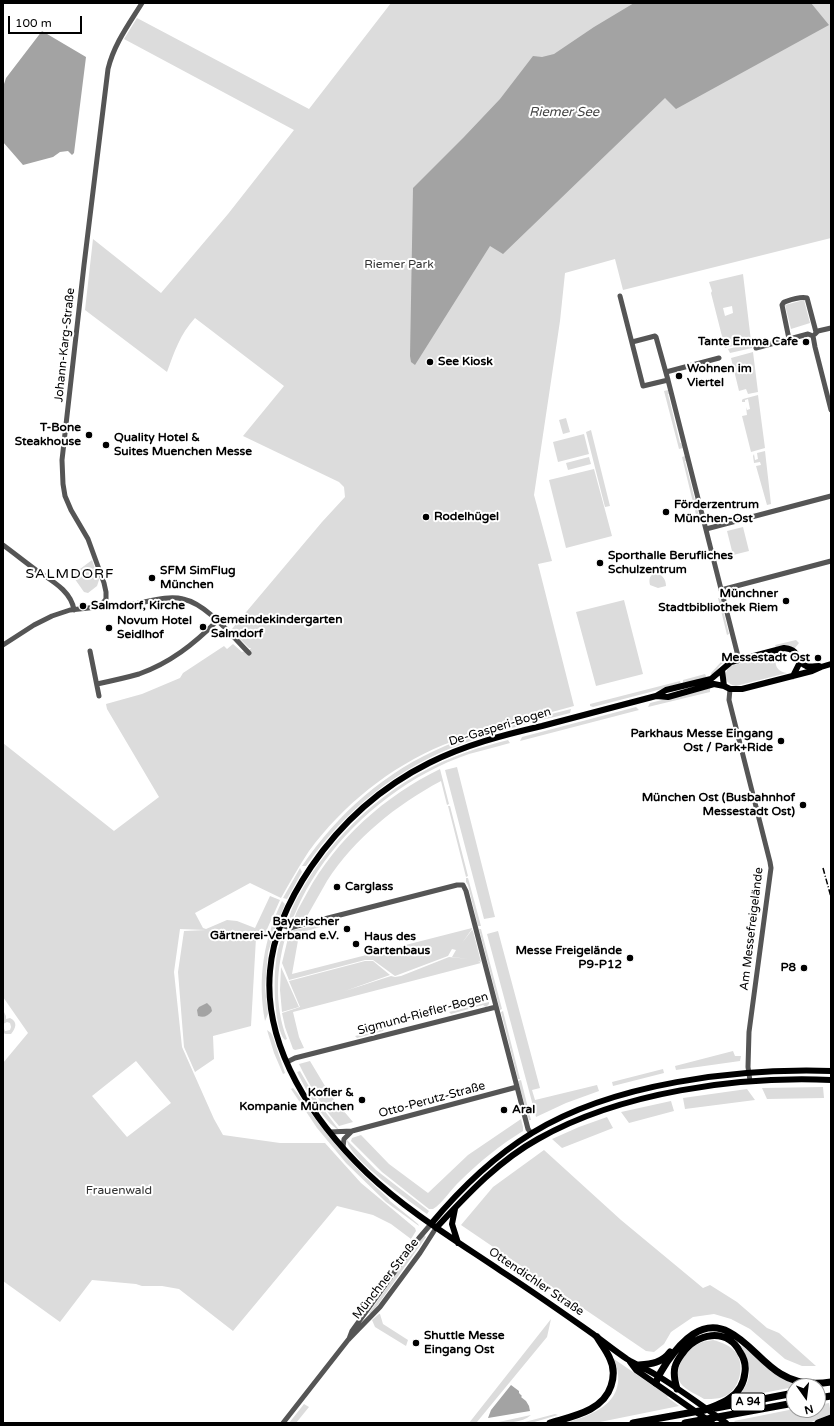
<!DOCTYPE html>
<meta charset="utf-8">
<style>
body{margin:0}
#map{position:relative;width:834px;height:1426px;overflow:hidden;background:#fff;font-family:"Varela Round",sans-serif}
canvas{display:block}
.frame{position:absolute;inset:0;border:4px solid #000;pointer-events:none}
.north{position:absolute;left:786px;top:1378px;width:40px;height:40px;box-sizing:border-box;background:#fff;border:1px solid #999;border-radius:50%;rotate:166deg;font-size:11px;font-weight:700;line-height:16px;text-align:center;color:#000}
.north::after{content:'';display:block;margin:auto;width:14px;height:18px;background:#000;clip-path:polygon(50% 0,100% 100%,50% 72%,0 100%)}
.scale{position:absolute;left:8px;top:16px;width:74px;height:18px;box-sizing:border-box;border:2px solid #000;border-top:0;padding-left:5px;font-size:12px;line-height:14px;white-space:nowrap;color:#000;-webkit-text-stroke:3px #fff;paint-order:stroke}
</style>
<div id="map">
<canvas width="834" height="1426"></canvas>
<div class="frame"></div>
<div class="north">N</div>
<div class="scale">100 m</div>
</div>
<script>
const ctx = document.querySelector('canvas').getContext('2d');
ctx.lineJoin = 'round';
function fillPath(path, color) {
  ctx.fillStyle = color;
  ctx.fill(path, 'evenodd');
}
function trace(path, color, width, dash) {
  ctx.strokeStyle = color;
  ctx.lineWidth = width;
  ctx.lineCap = dash ? 'butt' : 'round';
  ctx.setLineDash(dash || []);
  ctx.stroke(path);
}
function label(font, color, halo, rows, align = 'center') {
  ctx.font = font + ' "Varela Round",sans-serif';
  ctx.lineWidth = 4;
  ctx.setLineDash([]);
  ctx.textBaseline = 'middle';
  ctx.strokeStyle = halo;
  ctx.fillStyle = color;
  for (const [text, x, y, turn = 0] of rows) {
    ctx.save();
    ctx.translate(x, y);
    ctx.rotate((+turn || 0) * Math.PI / 180);
    ctx.textAlign = isNaN(turn) ? turn : align;
    if (halo) ctx.strokeText(text, 0, 0);
    ctx.fillText(text, 0, 0);
    ctx.restore();
  }
}
fillPath(new Path2D(`
 M391,3H831V238L623,290L615,259L565,273L560,321L534,495L552,561L538,564L574,706C530,718 486,728 443,745C390,767 343,805 309,851C299,866 290,882 281,898L250,883L195,913L203,928L206,929L227,920L237,921L255,928L270,896L280,900L264,936L211,930L256,938L251,1026L213,1036L214,1059L195,1072L184,1047L178,972L184,931L206,930L180,929L174,972L182,1047L214,1119L223,1135L280,1143H325L361,1183L415,1228L416,1231L411,1239L391,1224L373,1215L337,1206L233,1331L179,1289L162,1286H142L136,1284L92,1280L60,1322L3,1281V1063L28,1033L3,997V743L114,831L106,837L159,797L107,709L106,704L142,694L180,678L183,673L224,646L227,649L233,644L242,652L245,651L247,653L251,648H249L231,630L322,522L345,497L344,487L339,482L243,436L284,386L195,318C180,334 174,353 167,372L85,310L93,239L161,293L228,214L294,130L124,39L137,18L309,109ZM136,1061L171,1103L127,1137L92,1096Z
 M743,274L751,341L725,348L711,293L712,291L709,282ZM732,306L733,313L725,316L723,308Z
 M804,300L810,323L791,329L785,305Z
 M751,343L752,348L730,353L728,349Z
 M753,352L758,392L748,394L746,389L739,391L731,358Z
 M668,390L669,394H668L680,443H681L683,448L679,449L664,391Z
 M758,395L765,448L751,452L742,416L747,415L746,407L747,410L750,409L748,399L745,400V402H742V400L743,399Z
 M566,418L570,432L563,434L559,420Z
 M591,430L610,506L605,507L586,432Z
 M584,434L589,454L558,462L553,442Z
 M765,451L771,504L767,505L756,466L761,465L760,462L754,463L753,456L754,454L755,460L758,459L757,453Z
 M685,456L686,461H685L699,516H701V518L697,519L682,457Z
 M589,457L591,464L568,470L566,463Z
 M594,469L612,536L566,548L549,480Z
 M743,527L749,551L733,555L727,531Z
 M92,560L99,580L97,586L88,593L84,592L72,575Z
 M654,574C662,573 666,579 666,586L658,588L650,585C649,580 649,576 654,574Z
 M718,598H720L729,634L727,635Z
 M624,600L643,674L596,686L576,612Z
 M796,640L799,643L795,648L787,645L776,648L775,645Z
 M782,652L776,658C774,667 779,672 787,673L736,686C725,684 722,675 730,666Z
 M735,656C732,660 727,660 723,663C718,666 716,672 712,676L711,673L721,662L725,659Z
 M705,674L707,678L683,683V680Z
 M680,681L681,684L593,707L590,706V704Z
 M710,688V692L648,707L650,703Z
 M636,707L639,710L520,741L522,737Z
 M571,709L570,713C534,722 497,731 462,744C398,767 345,810 306,866H302C338,813 386,771 445,746C485,729 529,720 571,709Z
 M508,740L510,743C497,747 483,750 469,754C411,774 360,813 324,862C316,873 308,886 302,898C298,905 294,918 290,922C287,913 300,894 304,886C341,824 399,776 467,752C480,747 494,744 508,740Z
 M457,767L495,917L484,919L445,770Z
 M440,769L449,804L447,805L441,781C396,805 355,838 327,881C320,893 313,906 306,918L294,920C296,911 303,901 307,893C337,838 385,796 440,769Z
 M448,806H450L468,876L466,877Z
 M300,868L302,872L287,899L283,898Z
 M466,878H468L481,926H478L468,885L466,882Z
 M282,901L285,904L275,929L268,953L265,987L268,1014L265,1021C257,979 264,938 282,901Z
 M326,923L328,925L291,935L290,931Z
 M472,928V929L462,943L472,930L473,931L481,962L478,961L481,963L293,1012L299,1037L304,1048L295,1050L293,1049L285,1027L282,1013L300,1007L289,981L365,961H373L390,975L345,991L391,976L395,977L401,976L449,957L469,959L452,957L456,950L452,949L448,956L395,976L373,960H365L289,980L282,963L288,938L299,935L292,974Z
 M479,929H481L502,1009L500,1010Z
 M498,931L540,1088L532,1090L535,1100L597,1085L599,1091L566,1103L536,1117L487,934Z
 M287,932C276,967 274,1005 287,1039L285,1040C272,1027 270,942 287,932Z
 M281,967L299,1007L282,1012L280,990Z
 M489,1002V1004L486,1007L483,1005L451,1014L449,1012Z
 M3,1010L6,1016V1019L10,1018C18,1022 16,1028 11,1034H6L3,1033V1027L5,1031L10,1030L11,1027L10,1023L7,1022L3,1024Z
 M503,1011L520,1079H518L501,1012Z
 M384,1029L383,1031L357,1038L355,1036Z
 M267,1030L271,1033L273,1037L285,1073L283,1074L274,1053Z
 M733,1051L735,1056H741L740,1061L676,1070L675,1066Z
 M310,1061L331,1096L353,1122L339,1126C323,1108 309,1085 299,1064Z
 M663,1069L664,1073L613,1086L612,1082Z
 M300,1071L318,1102L339,1130C323,1122 305,1088 297,1072Z
 M521,1080L531,1120H529L518,1081Z
 M823,1087L824,1098L767,1099L762,1088Z
 M293,1088L298,1094C323,1133 353,1167 388,1198L390,1201L418,1224L419,1226L386,1202L346,1163L317,1128L291,1089Z
 M747,1089L755,1100L685,1109L683,1098Z
 M671,1101L674,1111L629,1123L621,1112Z
 M607,1117L613,1128L562,1148L552,1139L579,1127Z
 M521,1119L523,1127V1131C500,1145 479,1162 460,1181C451,1189 443,1203 433,1209H429L382,1172L351,1141L352,1138L361,1135L389,1164L428,1193L468,1155Z
 M347,1140L376,1170L429,1211L427,1214C412,1203 347,1157 347,1140Z
 M544,1150L621,1220L703,1288L710,1285L737,1302L767,1328L779,1333L816,1366H802L785,1359L750,1329L731,1319L714,1314L693,1317L671,1332L664,1344L654,1352L646,1351L461,1225L493,1187Z
 M424,1235L426,1237L372,1313L370,1314L369,1313Z
 M379,1314H380L383,1324L408,1340L406,1346L375,1327L372,1320Z
 M551,1319L547,1337L477,1422V1423H469Z
 M713,1340C721,1342 732,1346 737,1354C745,1368 739,1391 723,1397C718,1399 710,1399 704,1399C698,1395 688,1391 683,1386C670,1373 685,1351 698,1344C703,1341 708,1341 713,1340Z
 M740,1345L803,1386H794V1387L737,1398C753,1380 753,1366 740,1345Z
 M614,1359L668,1396L667,1397L679,1406L595,1423H565C598,1414 630,1399 614,1359Z
 M829,1403L831,1414L809,1423H736L734,1421L794,1409L818,1410V1405Z
 M304,1404L309,1407L296,1423H289Z
 M555,1414L558,1415L531,1423H521Z
 M531,1415C522,1423 506,1423 494,1423Z`), '#dcdcdc');
fillPath(new Path2D(`
 M634,3H811L829,25L676,109L665,98L503,254L490,246L415,365L411,362L410,356L413,188L464,137L500,99L533,56L542,57L554,54L594,27Z
 M42,31L86,57L74,153L72,155L68,151L60,152L53,157L23,165L3,142V87L6,78Z
 M207,1003L211,1007L212,1011C208,1016 204,1018 198,1016L197,1010L199,1007Z
 M511,1385L519,1391V1393L522,1396L521,1397L526,1401L529,1406L530,1411L488,1418L491,1410Z`), '#a3a3a3');
trace(new Path2D(`
 M620,296L643,386L668,380L656,337L655,336L632,342
 M815,334L818,331L831,328
 M813,336L815,347L831,410
 M789,339L782,305L784,302C790,300 800,296 807,298L816,332
 M756,348L808,334L813,336
 M666,372L719,358
 M668,380L739,660
 M706,529L831,496
 M3,545C14,553 25,562 36,570C50,580 71,590 74,610
 M721,590L831,561
 M104,602C125,613 158,593 183,599C207,604 232,636 249,653
 M3,645L34,625L52,616L70,610L98,607L102,604L106,599V592L104,583L88,539L71,510L65,496L63,484L62,460L84,265L108,69C114,44 129,24 142,3
 M90,651L99,696
 M97,684C111,681 125,678 139,674C170,663 194,644 217,621
 M730,689L729,700L770,862L771,868L749,1032L748,1067L750,1081
 M281,925L290,928L297,926L457,885H463L466,891L528,1129L531,1133
 M287,1062L295,1058L496,1007
 M330,1132L352,1131L517,1087
 M343,1147L344,1139L351,1132
 M349,1339L352,1331L419,1238L431,1224
 M283,1423L348,1340L380,1307L420,1253L436,1228`), '#555', 5);
trace(new Path2D(`
 M722,670L724,686
 M793,676L800,662
 M656,696L666,690L711,679L731,662L784,648C802,650 795,662 806,666C810,667 815,666 819,666
 M455,1209L452,1224L458,1243
 M431,1224C460,1189 493,1157 532,1133C613,1083 737,1068 831,1071
 M436,1228C467,1195 498,1161 538,1139C621,1092 737,1076 831,1080
 M630,1362L636,1370L712,1423
 M726,1423C704,1407 681,1390 658,1376C648,1370 637,1365 627,1359C615,1351 604,1342 593,1334C563,1313 532,1291 501,1271C455,1240 407,1211 367,1173C314,1122 263,1048 270,971C273,933 290,898 311,867C341,823 381,787 429,763C465,745 503,735 542,726C580,716 618,706 656,696L668,697L714,684L724,686L730,689H742L812,671L821,667L831,664`), '#000', 6);
trace(new Path2D(`
 M639,1365C651,1364 662,1363 670,1352
 M656,1383C658,1375 663,1369 667,1362C681,1342 702,1318 729,1332C749,1342 762,1363 781,1374C797,1384 813,1385 831,1382
 M677,1389C675,1382 673,1374 675,1367C676,1363 679,1358 682,1354C696,1333 727,1327 740,1352C744,1358 746,1365 745,1372C744,1383 739,1392 730,1398C723,1404 711,1407 702,1411
 M818,1398L831,1396
 M716,1408L794,1393
 M550,1423C573,1416 603,1411 611,1386C614,1377 614,1367 610,1359C607,1351 601,1344 597,1337
 M633,1423L705,1410
 M685,1423L794,1403
 M818,1423L831,1418`), '#000', 7);
trace(new Path2D(`
 M823,868L831,897`), '#000', 1.5, [6, 2, 1, 2]);
for (const [x, y, r, color] of [
 [806,342,4,"#000"],
 [430,362,4,"#000"],
 [679,376,4,"#000"],
 [89,435,4,"#000"],
 [106,445,4,"#000"],
 [666,512,4,"#000"],
 [426,517,4,"#000"],
 [600,563,4,"#000"],
 [152,578,4,"#000"],
 [786,601,4,"#000"],
 [83,606,4,"#000"],
 [203,627,4,"#000"],
 [109,628,4,"#000"],
 [818,658,4,"#000"],
 [781,741,4,"#000"],
 [803,805,4,"#000"],
 [337,887,4,"#000"],
 [347,929,4,"#000"],
 [356,944,4,"#000"],
 [630,958,4,"#000"],
 [804,968,4,"#000"],
 [362,1100,4,"#000"],
 [504,1110,4,"#000"],
 [416,1343,4,"#000"]
]) {
  const dot = new Path2D();
  dot.arc(x, y, r, 0, 2 * Math.PI);
  ctx.fillStyle = color;
  ctx.fill(dot);
  trace(dot, '#fff', 1.5);
}
for (const [x, y, w] of [
 [748,1402,34]
]) {
  const box = new Path2D();
  box.roundRect(x - w / 2, y - 9, w, 18, 3);
  ctx.fillStyle = '#fff';
  ctx.fill(box);
  trace(box, '#000', 1);
}
label('bold 11px', '#000', null, [
 ["A 94",748,1402]
]);
label('12px', '#333', '#fff', [
 ["Riemer Park",399,265],
 ["Frauenwald",119,1191]
]);
label('bold 12px', '#000', '#fff', [
 ["Tante Emma Cafe",798,342,"right"],
 ["See Kiosk",438,362],
 ["Wohnen im",687,369],
 ["Viertel",687,383],
 ["T-Bone",81,428,"right"],
 ["Steakhouse",81,442,"right"],
 ["Quality Hotel &",114,438],
 ["Suites Muenchen Messe",114,452],
 ["Förderzentrum",674,505],
 ["München-Ost",674,519],
 ["Rodelhügel",434,517],
 ["Sporthalle Berufliches",608,556],
 ["Schulzentrum",608,570],
 ["SFM SimFlug",160,571],
 ["München",160,585],
 ["Münchner",778,594,"right"],
 ["Stadtbibliothek Riem",778,608,"right"],
 ["Salmdorf, Kirche",91,606],
 ["Gemeindekindergarten",211,620],
 ["Salmdorf",211,634],
 ["Novum Hotel",117,621],
 ["Seidlhof",117,635],
 ["Messestadt Ost",810,658,"right"],
 ["Parkhaus Messe Eingang",773,734,"right"],
 ["Ost / Park+Ride",773,748,"right"],
 ["München Ost (Busbahnhof",795,798,"right"],
 ["Messestadt Ost)",795,812,"right"],
 ["Carglass",345,887],
 ["Bayerischer",339,922,"right"],
 ["Gärtnerei-Verband e.V.",339,936,"right"],
 ["Haus des",364,937],
 ["Gartenbaus",364,951],
 ["Messe Freigelände",622,951,"right"],
 ["P9-P12",622,965,"right"],
 ["P8",796,968,"right"],
 ["Kofler &",354,1093,"right"],
 ["Kompanie München",354,1107,"right"],
 ["Aral",512,1110],
 ["Shuttle Messe",424,1336],
 ["Eingang Ost",424,1350]
], 'left');
label('12px', '#000', '#fff', [
 ["Johann-Karg-Straße",65,345,-84],
 ["De-Gasperi-Bogen",500,727,-17],
 ["Am Messefreigelände",752,929,-83],
 ["Sigmund-Riefler-Bogen",423,1014,-15],
 ["Otto-Perutz-Straße",432,1100,-15],
 ["Münchner Straße",386,1279,-52],
 ["Ottendichler Straße",536,1282,34]
]);
label('italic 13px', '#444', '#fff', [
 ["Riemer See",564,113]
]);
ctx.letterSpacing = '1px';
label('14px', '#000', '#fff', [
 ["SALMDORF",70,574]
]);
ctx.letterSpacing = '0px';
</script>
